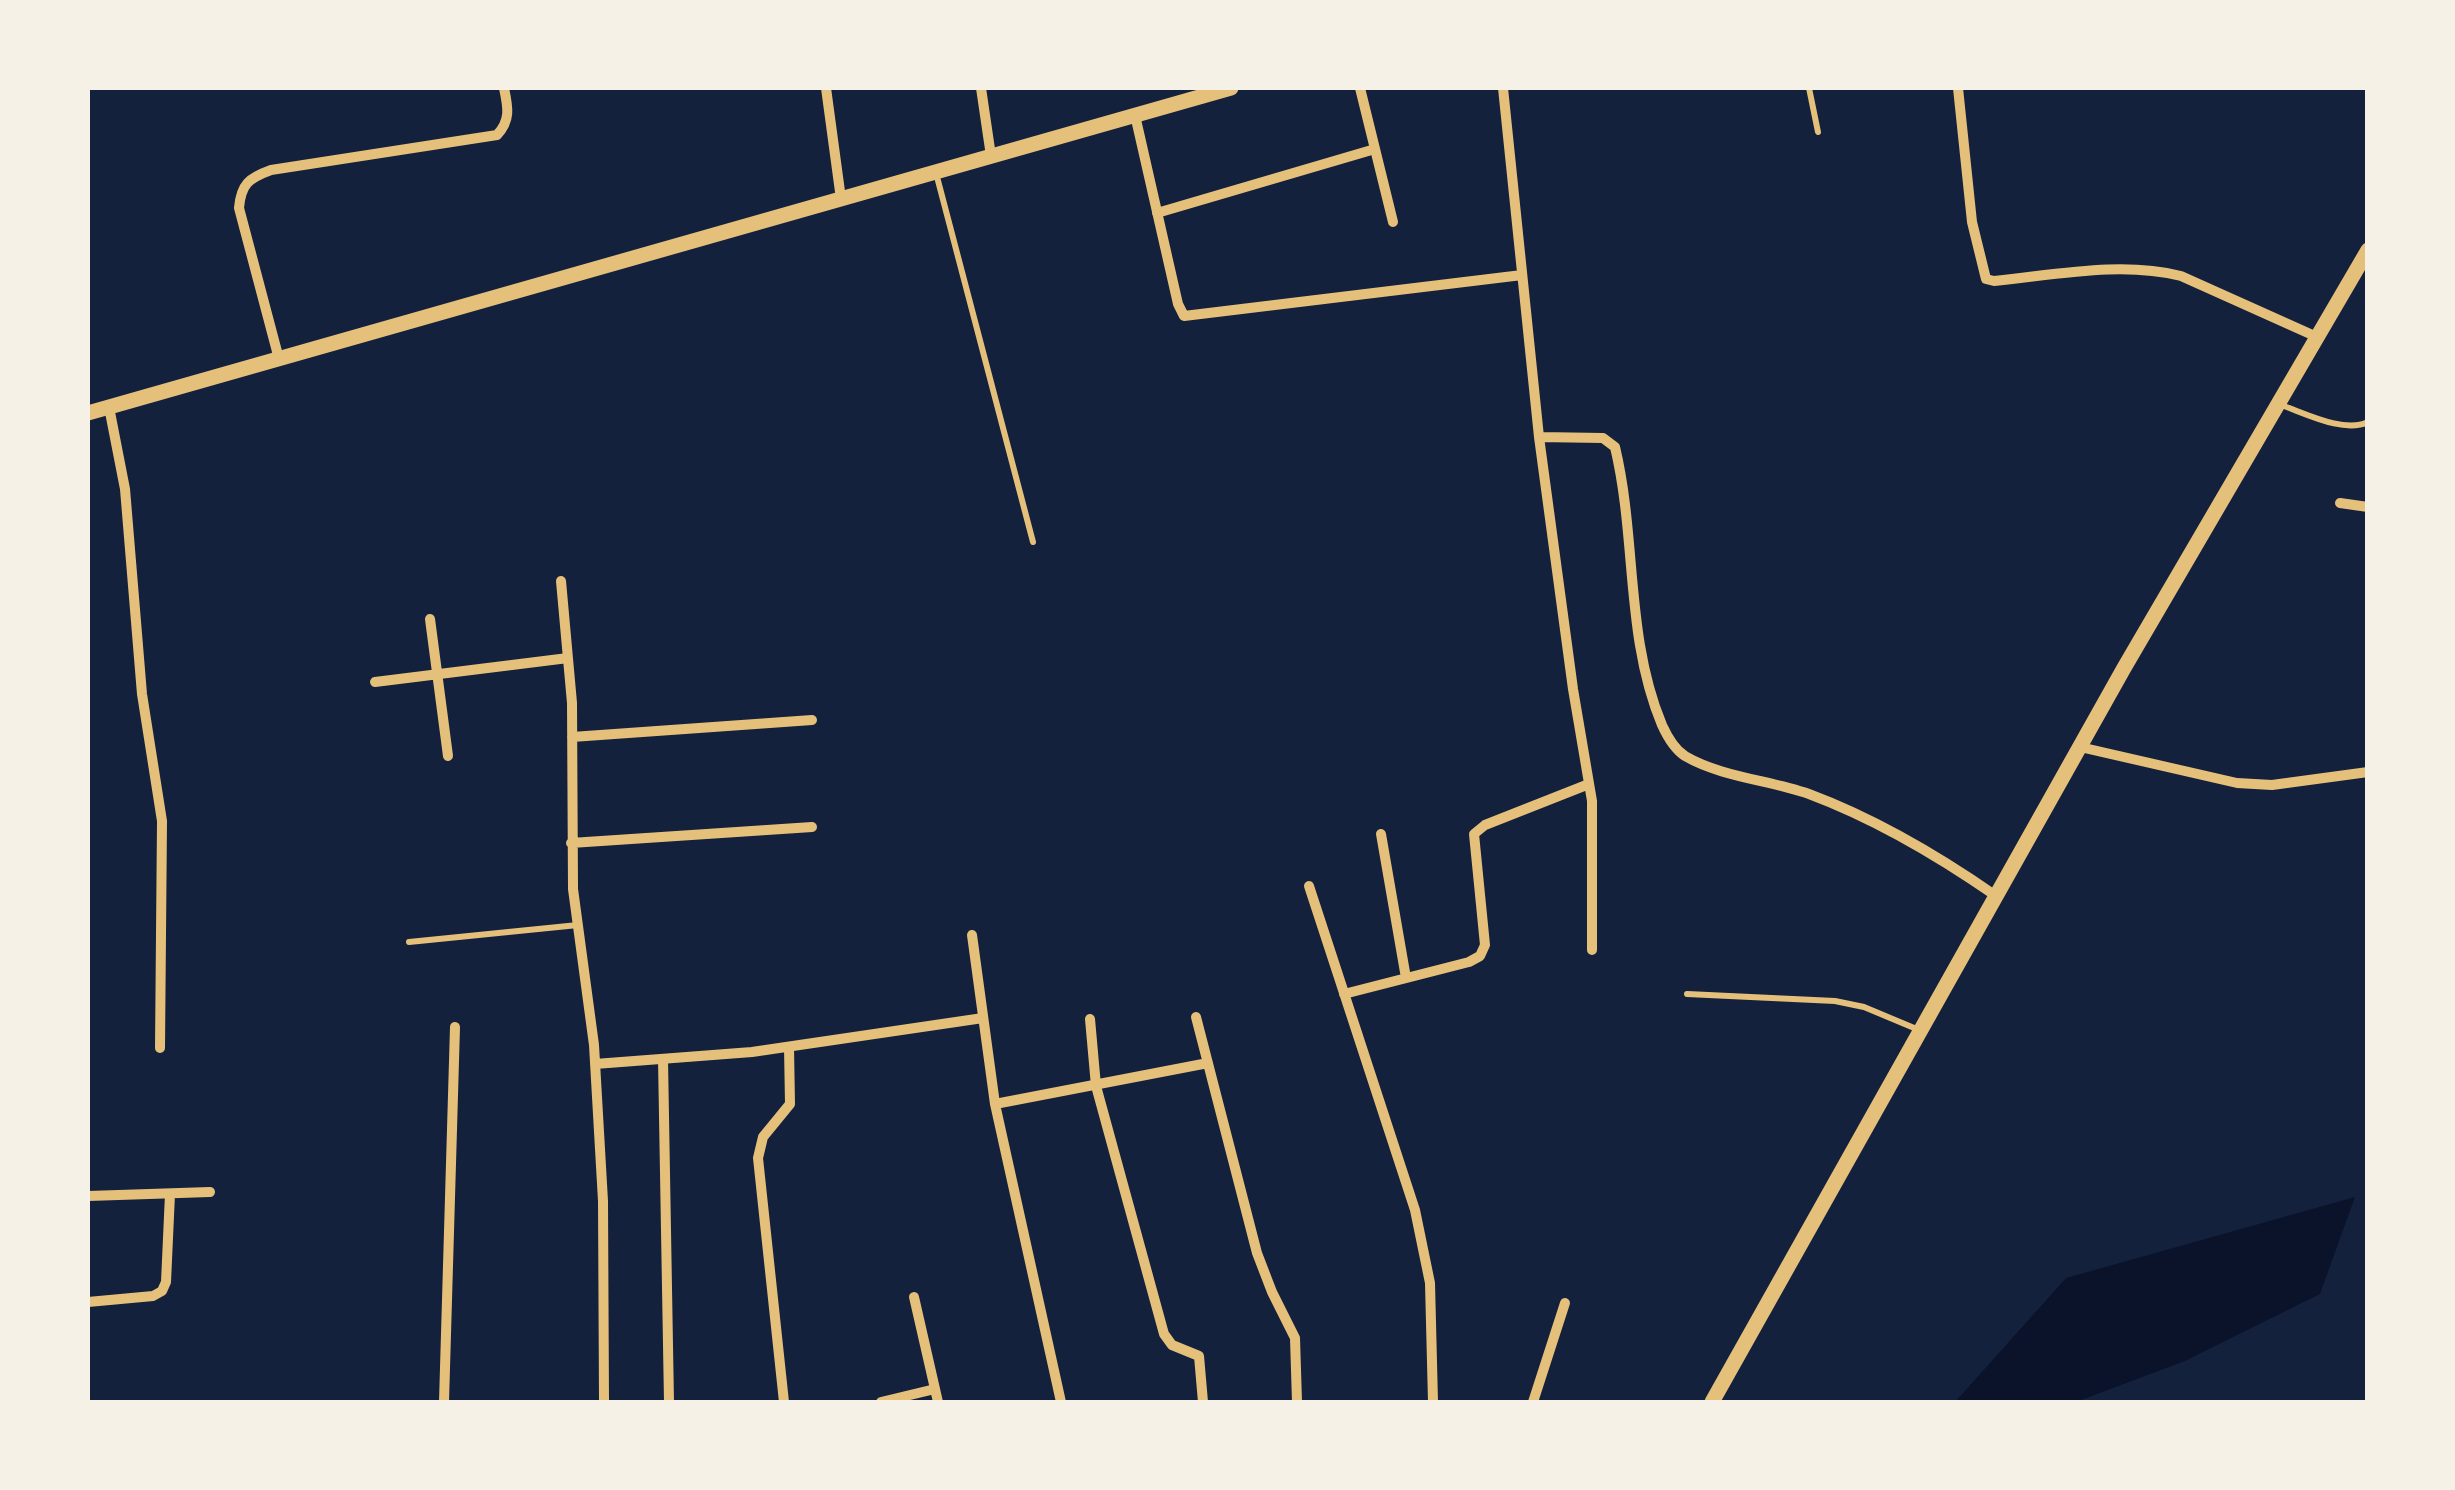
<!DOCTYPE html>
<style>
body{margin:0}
#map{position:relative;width:2455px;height:1490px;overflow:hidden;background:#14213d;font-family:"Titillium Web",sans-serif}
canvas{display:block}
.frame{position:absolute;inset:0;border:90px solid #f6f1e7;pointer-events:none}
</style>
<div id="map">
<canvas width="2455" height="1490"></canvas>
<div class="frame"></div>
</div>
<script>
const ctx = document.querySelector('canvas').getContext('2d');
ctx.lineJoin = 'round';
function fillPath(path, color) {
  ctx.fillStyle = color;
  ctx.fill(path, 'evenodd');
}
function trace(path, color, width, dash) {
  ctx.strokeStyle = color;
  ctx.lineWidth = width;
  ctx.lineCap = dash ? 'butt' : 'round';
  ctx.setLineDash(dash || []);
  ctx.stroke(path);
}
fillPath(new Path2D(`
 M2355,1197L2320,1294L2185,1361L2076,1402H1955L2066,1278Z`), '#0b132b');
trace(new Path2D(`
 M1809,88L1818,132
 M936,173L1033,542
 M2278,404C2303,412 2343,434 2368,422
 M409,942L578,925
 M1687,994L1835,1001L1864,1007L1919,1030`), '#e5c07b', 6);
trace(new Path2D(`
 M826,88L841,199
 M981,88L991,156
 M1360,88L1393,222
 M1503,88L1539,437L1573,689L1592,801V950
 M1958,88L1972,222L1986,279L1994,281C2055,275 2121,261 2181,276L2317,337
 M1135,115L1178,304L1184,316L1522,275
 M1157,213L1375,149
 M279,359L239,208C241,184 249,178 271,170L497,135C511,120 508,107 504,88
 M109,407L125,489L142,694L162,821L160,1048
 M1539,437L1603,438L1615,447C1637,539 1625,637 1662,725C1667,736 1674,749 1685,756C1721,777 1769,780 1809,794C1876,819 1937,855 1996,896
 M2340,503L2368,507
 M561,581L572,703L573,889L594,1045L603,1201L604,1402
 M430,619L448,756
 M375,682L568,658
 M572,737L812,720
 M2080,747L2237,783L2272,785L2368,772
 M1381,834L1406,978
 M571,843L812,827
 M1309,886L1415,1210L1430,1283L1433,1402
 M972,935L995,1104L1061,1402
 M1344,994L1469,962L1480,956L1485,945L1474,834L1485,825L1589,784
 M1196,1017L1257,1253L1272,1292L1295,1338L1297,1402
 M1090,1019L1096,1086L1164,1334L1172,1345L1199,1356L1203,1402
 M663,1059L669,1402
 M595,1064L752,1052L983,1018
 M995,1104L1208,1063
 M88,1196L210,1192
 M914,1297L938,1402
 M88,1302L153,1296L162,1291L166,1282L170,1194
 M444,1402L455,1027
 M784,1402L758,1158L763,1137L790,1104L789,1047
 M881,1402L935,1389
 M1533,1402L1565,1303`), '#e5c07b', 10);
trace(new Path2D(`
 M88,413L1231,88
 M1712,1402L2124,668L2368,250`), '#e5c07b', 15);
</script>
